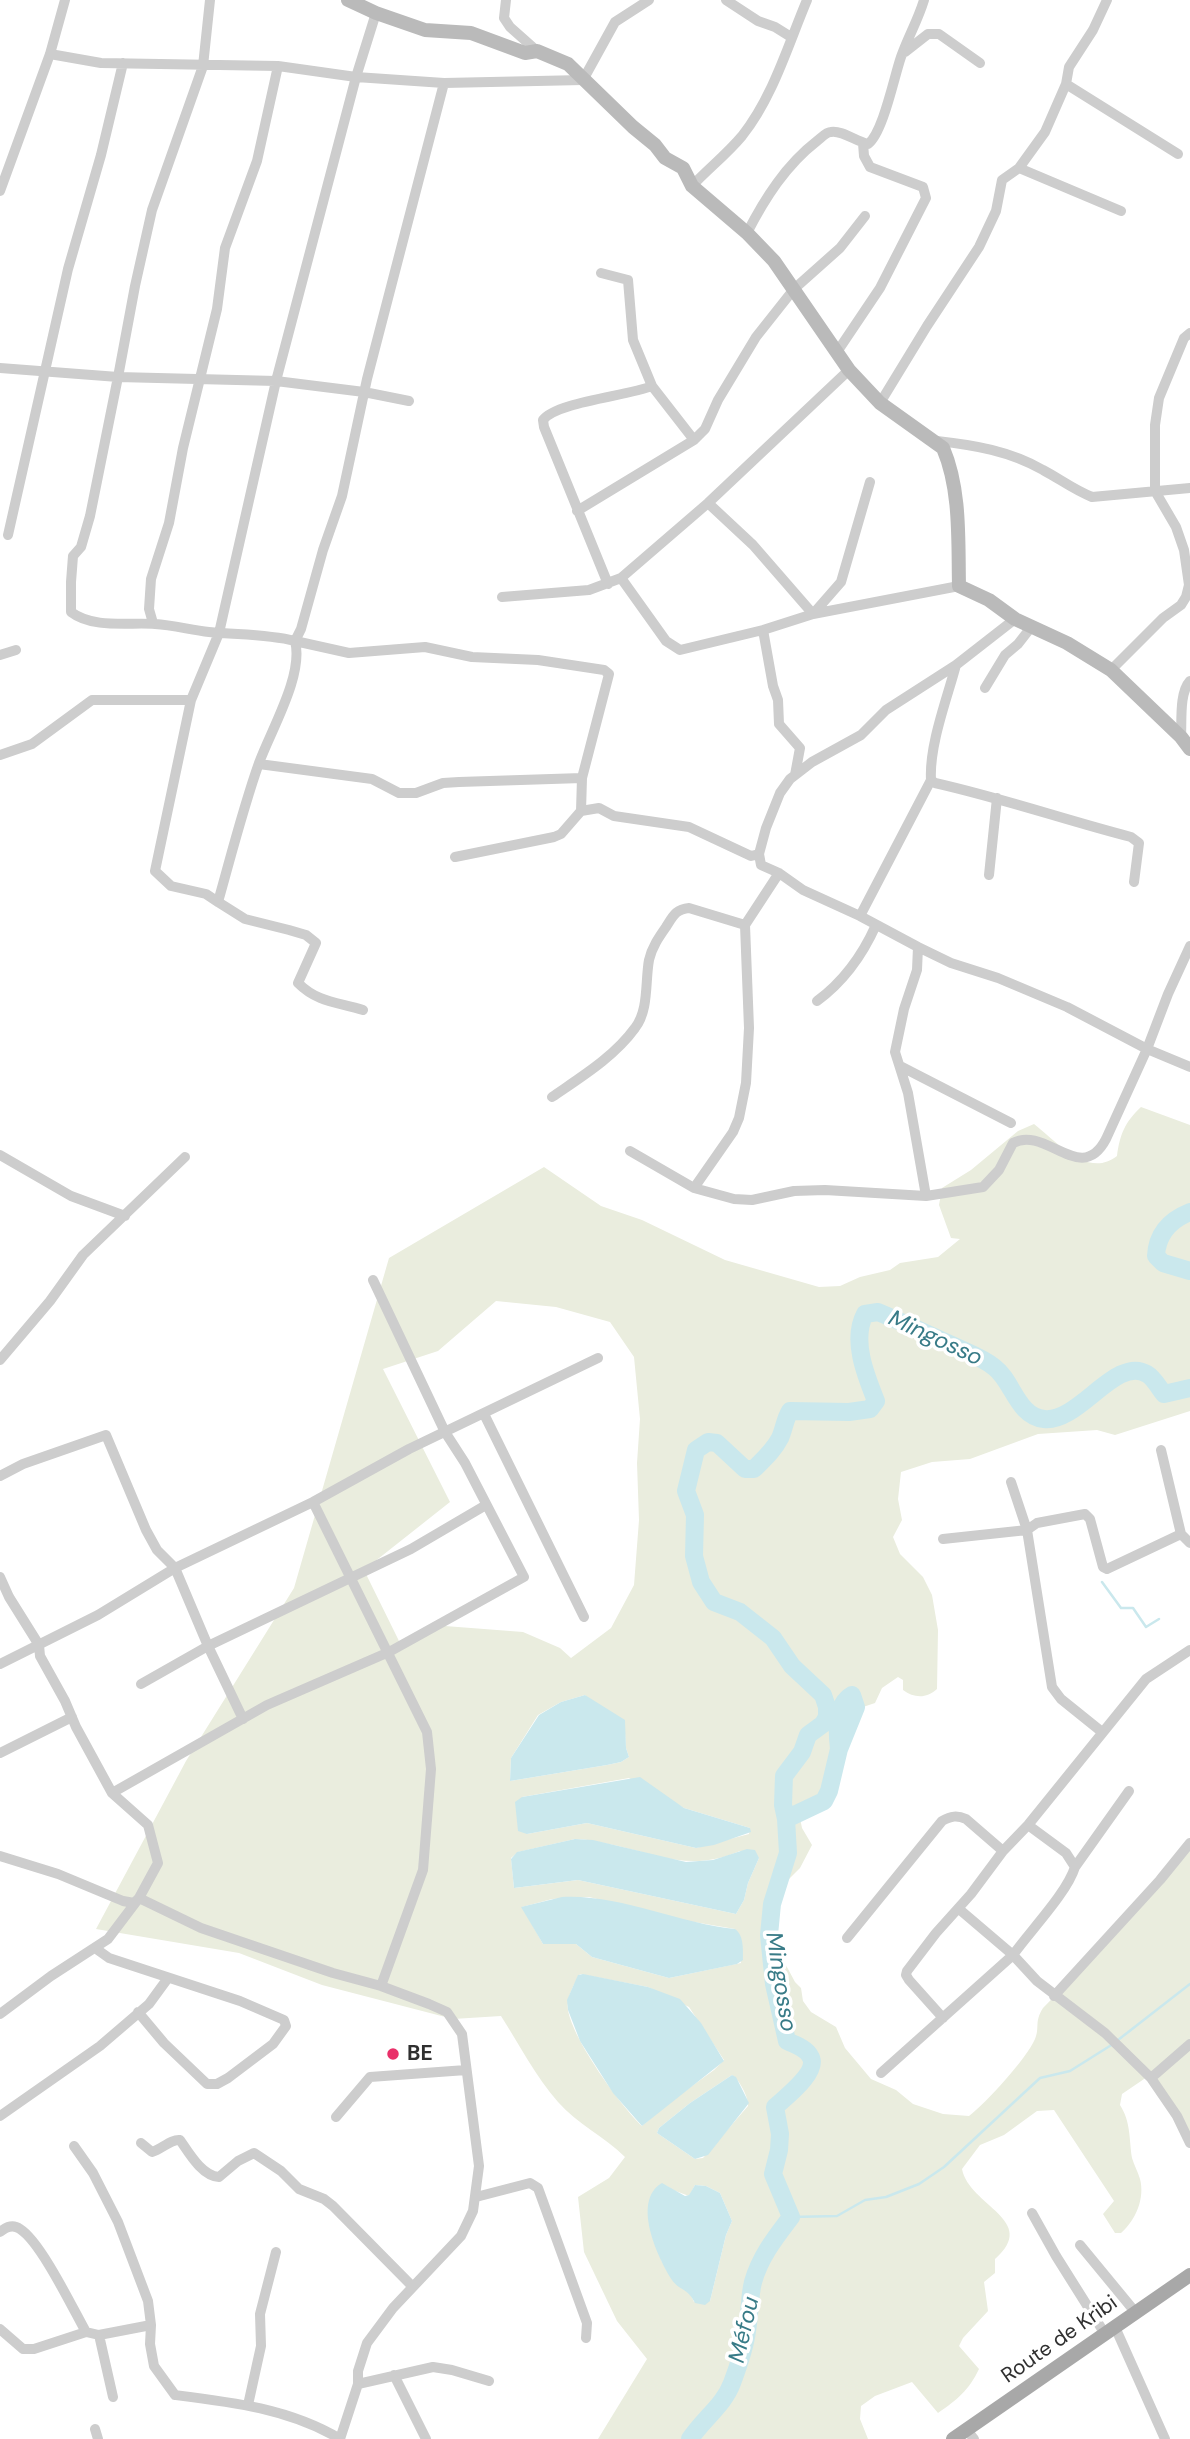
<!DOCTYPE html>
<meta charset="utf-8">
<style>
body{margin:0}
canvas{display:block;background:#fff}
</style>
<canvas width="1190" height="2439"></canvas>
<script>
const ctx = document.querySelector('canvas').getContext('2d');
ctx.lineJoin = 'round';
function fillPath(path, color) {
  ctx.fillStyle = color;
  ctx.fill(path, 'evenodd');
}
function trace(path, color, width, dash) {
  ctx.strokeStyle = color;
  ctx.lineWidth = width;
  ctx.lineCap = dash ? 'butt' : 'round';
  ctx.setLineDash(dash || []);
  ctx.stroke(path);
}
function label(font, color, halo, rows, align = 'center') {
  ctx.font = font + ' "DM Sans",sans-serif';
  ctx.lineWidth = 7;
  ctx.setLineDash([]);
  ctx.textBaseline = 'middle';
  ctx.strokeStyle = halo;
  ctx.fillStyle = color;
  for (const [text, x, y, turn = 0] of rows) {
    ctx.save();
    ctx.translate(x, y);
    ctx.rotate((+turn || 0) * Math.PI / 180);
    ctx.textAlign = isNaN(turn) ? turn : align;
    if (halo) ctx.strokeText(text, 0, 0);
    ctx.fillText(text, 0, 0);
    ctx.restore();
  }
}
fillPath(new Path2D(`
 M1141,1107L1190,1125V1411L1115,1435L1097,1430L1038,1434L970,1459L932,1462L901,1472L898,1499L902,1520L893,1537L900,1554L923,1577L932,1595L938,1630L937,1689C926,1699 914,1698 903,1690V1680L898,1677L882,1688L875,1703L863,1707L850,1733L830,1800L816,1811L800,1818L802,1828L812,1845L800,1868L782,1886L775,1922L780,1954L795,1982L801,1988L803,2001L811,2012L836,2027L845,2048L871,2079L896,2090L913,2104L943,2114L969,2116C986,2103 1027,2058 1035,2039C1040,2028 1034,2022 1043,2008L1127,1922L1190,1846V2139L1147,2077L1122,2094L1120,2105C1131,2122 1129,2139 1132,2158C1134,2165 1138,2172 1140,2179C1145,2198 1136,2220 1121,2233H1115L1103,2214L1114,2201L1054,2110L1037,2111L1004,2135L980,2145L962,2169C969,2206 1040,2220 995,2259V2273L984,2282L988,2311L963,2338L959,2346L979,2369C969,2390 957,2400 938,2413L912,2382L875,2396L861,2406L860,2419L868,2439H598L647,2359L617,2321L584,2252L578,2197L609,2178L625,2157C605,2137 577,2124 558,2102C536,2077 519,2044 501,2016L453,2019L322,1985L239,1953L96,1929L186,1761L294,1588L389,1258L544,1167L601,1206L642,1220L725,1260L819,1287L840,1286L860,1277L890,1270L900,1263L938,1257L960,1239L951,1238L939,1205L942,1188L971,1170L1018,1131L1034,1124C1057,1142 1088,1179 1117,1156C1120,1134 1125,1122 1141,1107ZM496,1301L556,1307L610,1322L634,1357L640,1419L637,1463L639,1520L634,1585L611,1628L571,1658L560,1648L523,1632L445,1626L399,1641L364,1570L450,1502L383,1369L438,1351ZM585,1695L625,1733L626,1748L629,1757L621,1762L607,1765L510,1781L511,1758L538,1715L561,1702ZM629,1778L684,1808L750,1828L749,1834L696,1848L587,1823L527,1834L522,1797ZM575,1839C590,1839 603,1843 618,1846C665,1857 693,1871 740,1851L759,1858L748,1883L744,1900L736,1914L578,1880L514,1888L511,1858L518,1852ZM589,1897L688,1921L735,1929L741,1963L669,1978L592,1957L576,1944H543L522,1907L552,1899ZM580,1974L648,1987L689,2007L724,2060L714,2070L666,2105L642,2126C620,2105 573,2040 568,2010C566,1997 574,1985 580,1974ZM732,2075C739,2079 749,2098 748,2106L703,2158L695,2159L657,2133L659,2128L690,2103ZM665,2185L673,2190L689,2196L695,2185L706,2186L720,2193L732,2221L726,2235L710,2301L694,2302L690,2293L679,2286L672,2278L661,2260Z`), '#eaedde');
fillPath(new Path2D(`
 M585,1695L625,1720L626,1748L629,1757L621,1762L607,1765L510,1781L511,1758L539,1715L561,1702Z
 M640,1777L684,1808L750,1828L751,1832L714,1845L696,1848L587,1823L527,1834L518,1831L515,1802L522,1797Z
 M575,1839L593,1840L686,1862L713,1860L747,1849L755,1850L759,1858L748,1883L744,1900L736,1914L578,1880L514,1888L511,1859L517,1852Z
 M562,1897C620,1894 677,1923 735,1929C744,1935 743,1950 743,1960L737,1964L669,1978L592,1957L576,1944H543L521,1907Z
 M583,1974L648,1987L680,1999L701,2023L724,2061L642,2126L613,2093L580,2041L568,2010L567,2000L578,1975Z
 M732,2075L736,2077L749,2103L708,2155L695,2159L657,2133L659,2128L690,2103Z
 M662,2183L685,2196L689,2195L695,2185L706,2186L720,2193L732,2221L726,2235L710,2301L705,2305L695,2303C688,2288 680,2291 672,2280C658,2258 631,2201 662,2183Z`), '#cae8ed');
trace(new Path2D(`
 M1102,1582L1121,1608H1133L1146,1627L1159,1619
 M1118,2040L1190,1984
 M791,2217L837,2216L865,2200L886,2197L919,2184L944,2167L1040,2078L1070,2071L1113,2044`), '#cae8ed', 2.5);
trace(new Path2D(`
 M1190,1212C1170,1220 1157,1234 1156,1256L1163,1263L1190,1271
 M786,1819L824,1801L829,1791L839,1749L856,1707L852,1695C835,1705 837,1731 839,1749
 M690,2439C703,2419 724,2405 732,2383C738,2367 745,2348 747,2331C750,2315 749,2298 753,2282C760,2257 775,2238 791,2217L773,2174L779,2150L780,2134L775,2107C786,2097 820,2071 810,2056C806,2048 795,2045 787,2041L774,1984L769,1935L772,1904L788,1853L786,1819L783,1805L784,1776L802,1752L808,1735L823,1724L827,1717V1707L823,1695L792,1666L773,1638L740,1612L714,1602L701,1582L694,1556L695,1515L686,1491L696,1450L708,1442L717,1443L745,1469H754C764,1459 774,1450 780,1438C784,1429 785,1419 790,1411L849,1412L870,1409L876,1401C866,1376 851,1340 865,1314L878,1312C904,1323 930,1335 956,1347C969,1353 983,1358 994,1367C1013,1381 1017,1416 1044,1419C1079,1423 1116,1355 1147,1374C1154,1378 1159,1388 1164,1394L1190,1388`), '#cae8ed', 18);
trace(new Path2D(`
 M210,0L203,66L152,210L135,286L118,377L276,381L364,392L409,401
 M506,0L504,18L510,27L537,51
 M726,0L758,21L775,27L791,37
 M905,52L928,34H939L980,63
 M50,54L101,63L278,66L356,77L444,83L583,80L615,22L649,0
 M444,83L367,379L342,496L323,550L301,629L295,641L349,653L425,647L472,657L538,660L604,670L609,674L608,678L582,778L581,811L599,808L614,816L689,827L751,856L759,854
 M1066,84L1178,154
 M1019,168L1121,211
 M692,186C708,169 727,154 742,136C773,97 788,45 807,0
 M0,191L50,54L65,0
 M747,233C765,198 786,165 817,141C821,138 826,132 831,132C842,130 857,142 868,144C883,133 894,77 901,57C908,37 918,20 924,0
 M601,273L628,280L633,340L652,386
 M837,352L880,288L926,198L923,187L870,167L864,156L863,143
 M0,368L118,377L90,516L81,547L73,556L71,582V612C93,629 130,622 155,624C173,625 191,630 209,632C238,635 267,634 295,641C304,675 271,730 259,763C243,808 231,856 218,902L206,894L171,886L155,871L191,700L219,633L276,381L356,77L376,13
 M880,403L927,326L979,247L996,211L1002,180L1019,168L1045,132L1066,84L1069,67L1093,30L1107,0
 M937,441C974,445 1010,451 1043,470C1060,479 1074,490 1092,497L1190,488
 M708,503L753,545L813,614L841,582L870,482
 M577,511L694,440L705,429L718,400L756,337L794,289L840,248L865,216
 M8,535L68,269L101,155L123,63
 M621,578L666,641L680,650L763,630L813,614L959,586
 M608,584L544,427L543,420C556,402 628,396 652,386L694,440
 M502,597L589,590L621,578L708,503L849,370
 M1015,619L956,665L886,710L861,735L812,762L790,779L780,793L766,828L759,854L761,865L779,873L803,890L860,916L918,947L951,963L998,978L1067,1007L1147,1049L1168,994L1190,946
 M153,623L149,609L151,579L169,523L183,448L217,309L225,248L257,161L278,66
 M763,630L773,686L778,700L779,724L800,748L795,775
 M0,655L16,650
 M956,665C947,699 929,745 931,780L935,783C1002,798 1065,820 1131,837L1139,843L1134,882
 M1111,670L1163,618L1181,605L1186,597L1189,585L1184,550L1176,527L1155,491V425L1159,398L1184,338L1190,333
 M985,688L1005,655L1018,644L1032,626
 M1181,737C1182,721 1179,693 1190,681
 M0,755L32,744L92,700H191
 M259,764L372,779L399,793H416L443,783L459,782L582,778
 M455,857L554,837L561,834L581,811
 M989,875L997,798
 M218,902L245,919L289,930L306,935L316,943L298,983C318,1003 338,1002 363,1010
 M860,916L931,780
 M918,947L917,970L904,1009L895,1052L908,1093L926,1196
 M817,1001C843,982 863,954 876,925
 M900,1066L1011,1123
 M552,1097C581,1077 614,1057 635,1028C649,1010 645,982 649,960C652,947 659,937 666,927C673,916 676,909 689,908L745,925
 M630,1151L694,1188L734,1199L752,1200L794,1191L825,1190L926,1196L983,1187L999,1170L1013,1143C1046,1125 1081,1187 1106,1139L1147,1049L1190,1067
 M0,1155L71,1196L125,1216
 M694,1188L733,1132L739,1118L746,1083L749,1028L745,925L779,873
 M0,1360L50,1301L83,1255L185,1157
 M484,1414L584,1617
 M1161,1450L1181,1534L1190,1543
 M0,1476L23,1464L106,1435L146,1530L157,1550L175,1568L208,1646L243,1719
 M1011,1482L1027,1530L1052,1687L1061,1699L1102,1732
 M313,1502L427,1732L431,1769L423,1870L381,1986
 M943,1539L1027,1530L1037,1523L1085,1514L1090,1519L1103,1567L1107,1569L1181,1534
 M0,1577L9,1597L39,1645L40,1656L65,1701L76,1727L112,1793L148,1825L158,1863L139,1898L201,1928L333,1973L381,1986L429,2004L447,2012L462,2034L479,2166L473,2211L461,2236L393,2308L367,2343L358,2371V2384L340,2439
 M0,1664L98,1615L175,1568L313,1502L409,1449L598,1358
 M141,1684L208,1646L411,1549L486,1505
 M0,1753L72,1717
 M112,1793L267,1705L389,1652L524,1577L465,1463L445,1432L373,1280
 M1028,1825L1066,1853L1075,1867C1067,1893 1030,1931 1013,1955L1037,1981L1105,2033L1151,2078L1177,2116L1190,2143
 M0,1856L58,1874L123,1901L134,1903L139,1898L108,1939L51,1976L0,2014
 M1075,1867L1129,1791
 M847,1938L942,1821C951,1816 957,1815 966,1819L1003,1851
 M95,1948L109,1958L240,2001L284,2020L286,2026L273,2044L228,2078L217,2084H207L164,2043L138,2012
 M1054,1996L1160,1880L1190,1843
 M943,2018L909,1980L906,1975L907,1971L936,1933L971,1894L1003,1851L1028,1825L1146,1679L1190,1650
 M881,2073L1013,1955L959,1909
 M1151,2078L1190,2044
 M0,2116L100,2046L149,2004L168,1978
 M336,2117L370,2077L466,2070
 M141,2143L152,2152C162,2149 171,2139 180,2140C189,2153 202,2176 219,2177L238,2161L254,2153L281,2171L299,2189L324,2199L333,2206L413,2287
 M74,2146L93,2173L118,2222L148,2301L151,2325L150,2344L154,2366L175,2395C232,2402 290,2409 340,2439
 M476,2197L530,2183L538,2188L587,2323L586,2338
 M1032,2213L1056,2256L1105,2334
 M0,2232C6,2227 13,2224 20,2229C41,2242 73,2309 86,2332L99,2335L151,2325
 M1080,2245L1136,2313
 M1115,2327L1165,2439
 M0,2329L23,2349H34L86,2332
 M99,2335L113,2397
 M394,2375L426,2439
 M358,2384L433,2367L452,2370L489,2381
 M248,2405L261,2346L260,2314L276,2252
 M95,2429L98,2439
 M967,2430L974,2439`), '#cdcdcd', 10);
trace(new Path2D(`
 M348,0L376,13L425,30L471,33L525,53L537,51L568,64L633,127L655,145L665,158L683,168L692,186L747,233L774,261L849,370L880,403L943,448C961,490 958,541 959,586L989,600L1015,619L1067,643L1111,670L1181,737L1190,749`), '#bababa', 14);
trace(new Path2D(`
 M953,2439L1190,2275`), '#a8a8a8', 14);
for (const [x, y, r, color] of [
 [393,2054,7,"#e93069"]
]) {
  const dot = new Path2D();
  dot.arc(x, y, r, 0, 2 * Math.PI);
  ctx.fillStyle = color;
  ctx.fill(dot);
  trace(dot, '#fff', 2.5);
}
label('bold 21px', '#303030', '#fff', [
 ["BE",407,2054]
], 'left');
label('21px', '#303030', '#fff', [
 ["Route de Kribi",1060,2340,-35]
]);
label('italic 23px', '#387b87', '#fff', [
 ["Mingosso",935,1339,25],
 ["Mingosso",780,1982,81],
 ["Méfou",745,2330,-77]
]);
</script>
